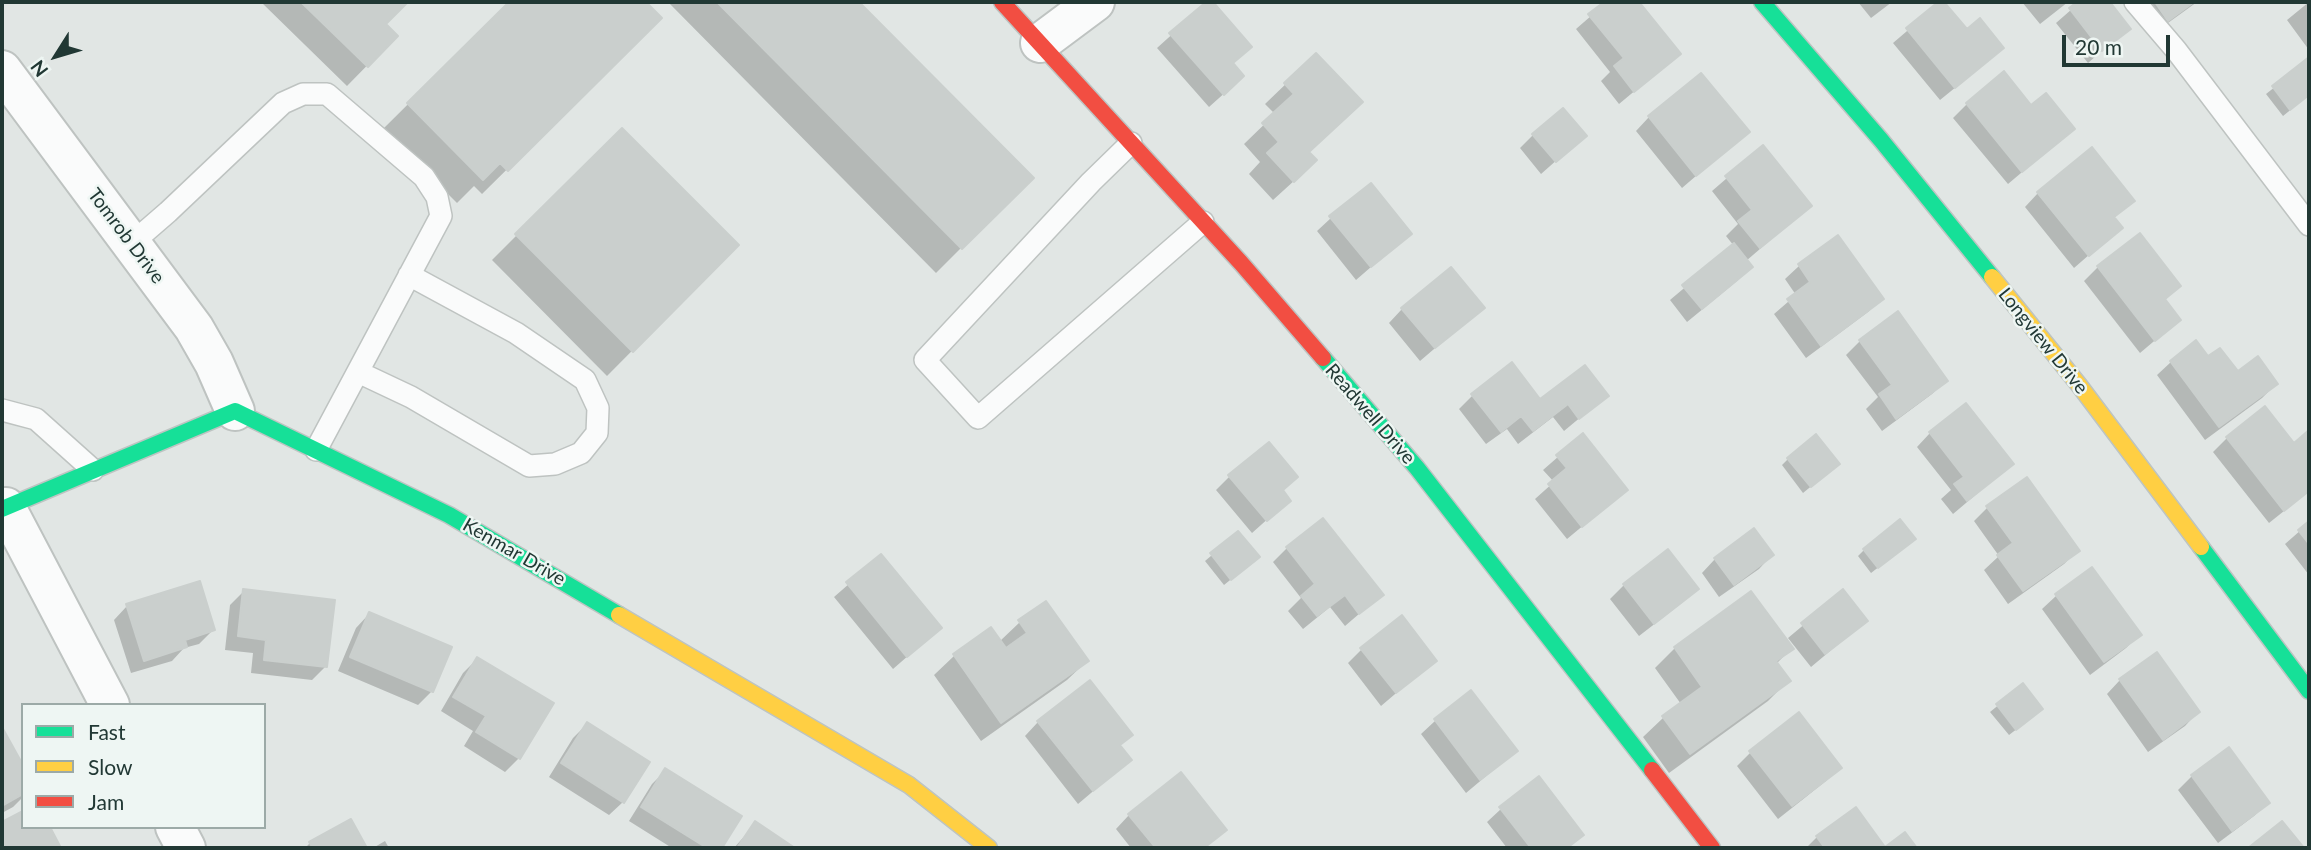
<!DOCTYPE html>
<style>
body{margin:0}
#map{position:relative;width:2311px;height:850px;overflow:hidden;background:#e1e6e4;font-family:Lato,sans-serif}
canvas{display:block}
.frame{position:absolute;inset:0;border:4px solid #213834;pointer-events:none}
.legend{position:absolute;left:21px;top:703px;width:245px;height:126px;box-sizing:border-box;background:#eef6f3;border:2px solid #9caaa7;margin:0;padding:9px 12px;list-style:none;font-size:21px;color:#213834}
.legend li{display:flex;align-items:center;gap:14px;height:35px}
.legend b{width:35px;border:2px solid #9caaa7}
.north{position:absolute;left:21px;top:21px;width:70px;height:70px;-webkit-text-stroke:5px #eef6f3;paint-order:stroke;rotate:233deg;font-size:19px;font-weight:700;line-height:28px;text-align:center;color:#213834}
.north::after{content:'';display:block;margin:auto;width:24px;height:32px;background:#213834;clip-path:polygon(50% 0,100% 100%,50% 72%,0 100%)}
.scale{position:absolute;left:2062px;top:35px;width:108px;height:32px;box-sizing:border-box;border:4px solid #213834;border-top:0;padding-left:9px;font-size:21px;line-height:24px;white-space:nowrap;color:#213834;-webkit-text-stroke:5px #eef6f3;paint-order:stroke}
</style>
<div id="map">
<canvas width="2311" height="850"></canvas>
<div class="frame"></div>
<ul class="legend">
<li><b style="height:9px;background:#16e098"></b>Fast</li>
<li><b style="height:9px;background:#ffcf43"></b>Slow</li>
<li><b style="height:9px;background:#f24e42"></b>Jam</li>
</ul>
<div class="north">N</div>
<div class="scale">20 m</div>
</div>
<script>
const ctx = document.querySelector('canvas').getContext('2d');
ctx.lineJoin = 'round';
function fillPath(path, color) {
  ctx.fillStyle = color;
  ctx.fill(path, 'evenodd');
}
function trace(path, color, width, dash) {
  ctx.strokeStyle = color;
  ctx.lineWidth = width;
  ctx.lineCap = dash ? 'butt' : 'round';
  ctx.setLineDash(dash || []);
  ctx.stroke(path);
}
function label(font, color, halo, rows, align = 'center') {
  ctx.font = font + ' Lato,sans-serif';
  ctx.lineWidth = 5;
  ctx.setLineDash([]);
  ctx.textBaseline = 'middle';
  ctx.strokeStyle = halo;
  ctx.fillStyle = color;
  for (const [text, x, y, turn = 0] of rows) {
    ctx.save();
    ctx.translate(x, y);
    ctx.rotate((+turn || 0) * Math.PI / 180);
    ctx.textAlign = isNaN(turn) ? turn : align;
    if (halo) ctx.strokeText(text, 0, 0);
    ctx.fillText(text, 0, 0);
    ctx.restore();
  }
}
fillPath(new Path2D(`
 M261,2H405L383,24L396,36L347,86Z
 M511,2H644L660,18L482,194L474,186L457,203L383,129Z
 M668,2H857L1031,178L936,273Z
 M1208,2L1249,47L1231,64L1228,90L1209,107L1157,48Z
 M1607,2H1637L1679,54L1619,104L1601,81L1610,72L1576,29Z
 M1858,2H1892L1871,18Z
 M1941,2L1988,61L1940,100L1893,43Z
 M2022,2H2068L2040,24Z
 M2080,2H2108L2128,28L2088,63L2056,23Z
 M2131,2H2197L2154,33Z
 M2309,2V50L2287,20Z
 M1316,55L1307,152L1295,180L1273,200L1249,174L1260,162L1244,144L1275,114L1265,104Z
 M2309,60V95L2283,116L2266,94Z
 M1967,104L2031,108L2073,129L2008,184L1953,118Z
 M1649,117L1747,132L1682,188L1636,131Z
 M622,130L737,245L607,376L492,260Z
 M1533,135L1584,136L1541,174L1520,148Z
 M1763,147L1810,206L1746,261L1751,267L1737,281L1687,322L1670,300L1734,246L1726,236L1738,224L1712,191Z
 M2038,193L2132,201L2114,218L2121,227L2074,268L2025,207Z
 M1331,218L1409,234L1356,280L1317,231Z
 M1838,238L1882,299L1868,312L1806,358L1774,314L1796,295L1785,279L1799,266Z
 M2098,267L2179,286L2164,301L2179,320L2140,353L2084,281Z
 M1482,308L1420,361L1389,323L1402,309Z
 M1860,341L1945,381L1932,394L1882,431L1866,409L1878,397L1846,355Z
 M2208,359L2237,373L2276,384L2262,398L2205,440L2157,375L2171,362Z
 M1473,395L1540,401L1606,396L1564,431L1553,417L1518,444L1507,429L1486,444L1459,409Z
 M1930,433L2012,464L1953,514L1941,499L1951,490L1917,447Z
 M2309,433V491L2269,523L2213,452L2227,438L2294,445Z
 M1582,436L1626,490L1567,539L1535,499L1554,482L1543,470Z
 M1788,459L1831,470L1803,493L1782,465Z
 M1230,476L1289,500L1252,533L1216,490Z
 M1988,507L2077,551L2064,564L2008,604L1984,570L1999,556L1974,521Z
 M2309,523V575L2285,544Z
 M1238,533L1251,563L1224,585L1205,561Z
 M1907,545L1871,573L1858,556L1864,550Z
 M1287,548L1381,595L1345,626L1330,607L1303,629L1288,611L1301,598L1273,562Z
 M1772,555L1759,569L1719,597L1702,573L1715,559Z
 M881,556L940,628L893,669L834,597Z
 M2092,569L2140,634L2126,648L2090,675L2042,609L2056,596Z
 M1624,585L1697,588L1683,602L1639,636L1610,599Z
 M244,591L326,666L312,680L251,673L253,653L225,650L230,605Z
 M1843,592L1866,621L1811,667L1788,638Z
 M1751,593L1791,649L1776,664L1788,681L1768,701L1669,773L1643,737L1663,718L1681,704L1655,668L1675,648Z
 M127,606L213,630L199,644L184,648L172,661L131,673L114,620Z
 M369,614L432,691L418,705L338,671L356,628Z
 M1020,622L1087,661L1067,680L981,741L934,675L954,656L990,630L999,642Z
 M1362,649L1435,660L1381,706L1348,663Z
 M477,659L519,758L505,772L464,746L473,731L441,711L463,673Z
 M2120,680L2198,712L2185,726L2148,752L2107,694Z
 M2022,686L2035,715L2009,735L1990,712Z
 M1471,693L1516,751L1466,793L1421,734L1435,721Z
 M1038,722L1131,735L1119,746L1130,760L1078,804L1025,736Z
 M587,724L623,802L609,815L549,777L573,738Z
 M2,731L23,768V797L13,807L2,813Z
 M2229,749L2268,803L2254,816L2218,843L2178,790L2192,776Z
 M1751,752L1839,768L1826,781L1778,819L1737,766Z
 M666,770L740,817L720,848H672L629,821L652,784Z
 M1501,809L1582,834L1568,848H1507L1487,822Z
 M1856,809L1884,848H1806L1817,837Z
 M23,813V827H48L59,848H2V824Z
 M1129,815L1225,829L1205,848H1131L1116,829Z
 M350,821L365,848H305L310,843Z
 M755,824L792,848H734Z
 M385,841L389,848H373Z`), '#0003');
const building = new Path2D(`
 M301,2H408L386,24L398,36L368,67Z
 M509,2H646L662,18L508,171L500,163L483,180L407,103Z
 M717,2H859L1034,178L962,249Z
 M1206,2H1213L1252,47L1233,63L1244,76L1224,95L1169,33Z
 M1604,2H1639L1681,54L1634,92L1614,66L1624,58L1588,14Z
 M1938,2H1944L1967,29L1980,18L2004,48L1955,88L1906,28Z
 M2077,2H2110L2131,29L2102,51L2069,8Z
 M2155,2H2194L2168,21Z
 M1316,53L1363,102L1309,152L1317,160L1294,182L1267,153L1279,142L1262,123L1294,94L1284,83Z
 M2309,57V95L2290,110L2272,86Z
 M2004,71L2031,105L2046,93L2075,129L2022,172L1966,103Z
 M1701,73L1750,132L1696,176L1648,116Z
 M1563,108L1587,136L1556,162L1532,134Z
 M622,128L739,245L633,352L515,234Z
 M1763,145L1812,206L1760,248L1738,221L1752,210L1725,176Z
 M2092,147L2135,201L2114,217L2123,228L2089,256L2037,192Z
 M1371,183L1412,234L1371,267L1329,216Z
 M2140,233L2181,286L2165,299L2181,320L2155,341L2097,266Z
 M1838,235L1884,299L1821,346L1787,299L1810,282L1798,264Z
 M1734,243L1753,267L1702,309L1682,285Z
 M1451,267L1485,308L1435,348L1401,308Z
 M1898,311L1948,381L1896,419L1879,394L1892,385L1859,340Z
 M2196,340L2208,356L2220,348L2238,371L2258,356L2278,384L2219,427L2170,361Z
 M1512,362L1540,399L1585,365L1609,396L1579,419L1568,404L1533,431L1521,416L1501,432L1471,394Z
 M1966,403L2014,464L1967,501L1954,484L1964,477L1929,432Z
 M2265,406L2294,443L2309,430V491L2284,511L2226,437Z
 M1583,433L1628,490L1582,527L1548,484L1567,468L1556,455Z
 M1816,434L1840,464L1811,487L1787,458Z
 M1269,442L1298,477L1283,490L1291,501L1267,521L1228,475Z
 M2027,477L2080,551L2023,591L1997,555L2013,543L1986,506Z
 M1323,518L1384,595L1359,614L1345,595L1317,616L1301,596L1315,584L1286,547Z
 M1900,519L1916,539L1878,568L1863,549Z
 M2309,521V544L2298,530Z
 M1754,528L1774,555L1734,585L1714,558Z
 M1238,531L1260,557L1231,580L1210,553Z
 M1668,549L1699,589L1654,624L1623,584Z
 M881,554L942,628L907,657L846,582Z
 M2092,567L2142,635L2104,662L2055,594Z
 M200,581L215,630L185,640L187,647L144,661L126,604Z
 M243,589L335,600L327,667L264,660L266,640L238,636Z
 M1843,589L1868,621L1825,654L1801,623Z
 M1751,591L1794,649L1776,661L1791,681L1690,754L1662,716L1702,687L1674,647Z
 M1046,601L1089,661L1001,723L953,654L991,627L1006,648L1027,633L1018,620Z
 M369,612L452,647L433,692L350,657Z
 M1402,615L1437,661L1396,693L1360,648Z
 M2157,652L2200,712L2163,740L2119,679Z
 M477,657L554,703L520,759L476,732L486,716L453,697Z
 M1090,680L1133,735L1120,745L1132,760L1093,791L1037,721Z
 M2023,683L2043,709L2016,730L1996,704Z
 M1471,690L1518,751L1480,780L1434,719Z
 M1799,712L1842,768L1792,806L1749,751Z
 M587,722L650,762L624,803L561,763Z
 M2,727L23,765V794L2,806Z
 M2229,747L2270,803L2232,831L2191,775Z
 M665,768L742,816L722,848H707L641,807Z
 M1181,772L1227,830L1204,848H1156L1128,814Z
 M1539,776L1584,835L1567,848H1531L1499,807Z
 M1856,807L1885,847L1905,832L1917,848H1825L1816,836Z
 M23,811V827H50L61,848H6L2,840V822Z
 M351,819L367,848H313L309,842Z
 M755,821L795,848H737Z
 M2282,821L2304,848H2248Z`);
fillPath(building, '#cacfcd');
trace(building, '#cacfcd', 2);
const lane = new Path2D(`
 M2135,2L2176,50L2309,225
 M1131,143L1091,182L925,360L978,418L1203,222
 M131,244L168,212L283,103L303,94H327L424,177L437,197L441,216L316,450
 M358,372L411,397L529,466L555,464L581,453L597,433L598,408L585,380L516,333L409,275
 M2,410L36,419L93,470`);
const street = new Path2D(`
 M1040,43L1095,2
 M2,70L194,328L214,363L235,411
 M6,507L110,705
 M175,827L186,848`);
const fast = new Path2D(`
 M1762,2L1881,140L1992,277
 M1323,358L1417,468L1652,770
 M2,509L235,411L449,515L619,615
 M2201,547L2309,691`);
const slow = new Path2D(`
 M1992,277L2079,385L2201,547
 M619,615L909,785L989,848`);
const jam = new Path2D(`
 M1002,2L1241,263L1323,358
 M1652,770L1712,848`);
trace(lane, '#bec3c1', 24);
trace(street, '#bec3c1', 42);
trace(fast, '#bdc4c2', 19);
trace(slow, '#bdc4c2', 19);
trace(jam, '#bdc4c2', 19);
trace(lane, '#fafbfb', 21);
trace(street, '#fafbfb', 38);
trace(fast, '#16e098', 16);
trace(slow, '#ffcf43', 16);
trace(jam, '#f24e42', 16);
label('19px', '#213834', '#eef6f3', [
 ["Tomrob Drive",126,236,53],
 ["Longview Drive",2043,341,51],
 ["Readwell Drive",1370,414,49],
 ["Kenmar Drive",514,552,30]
]);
</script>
